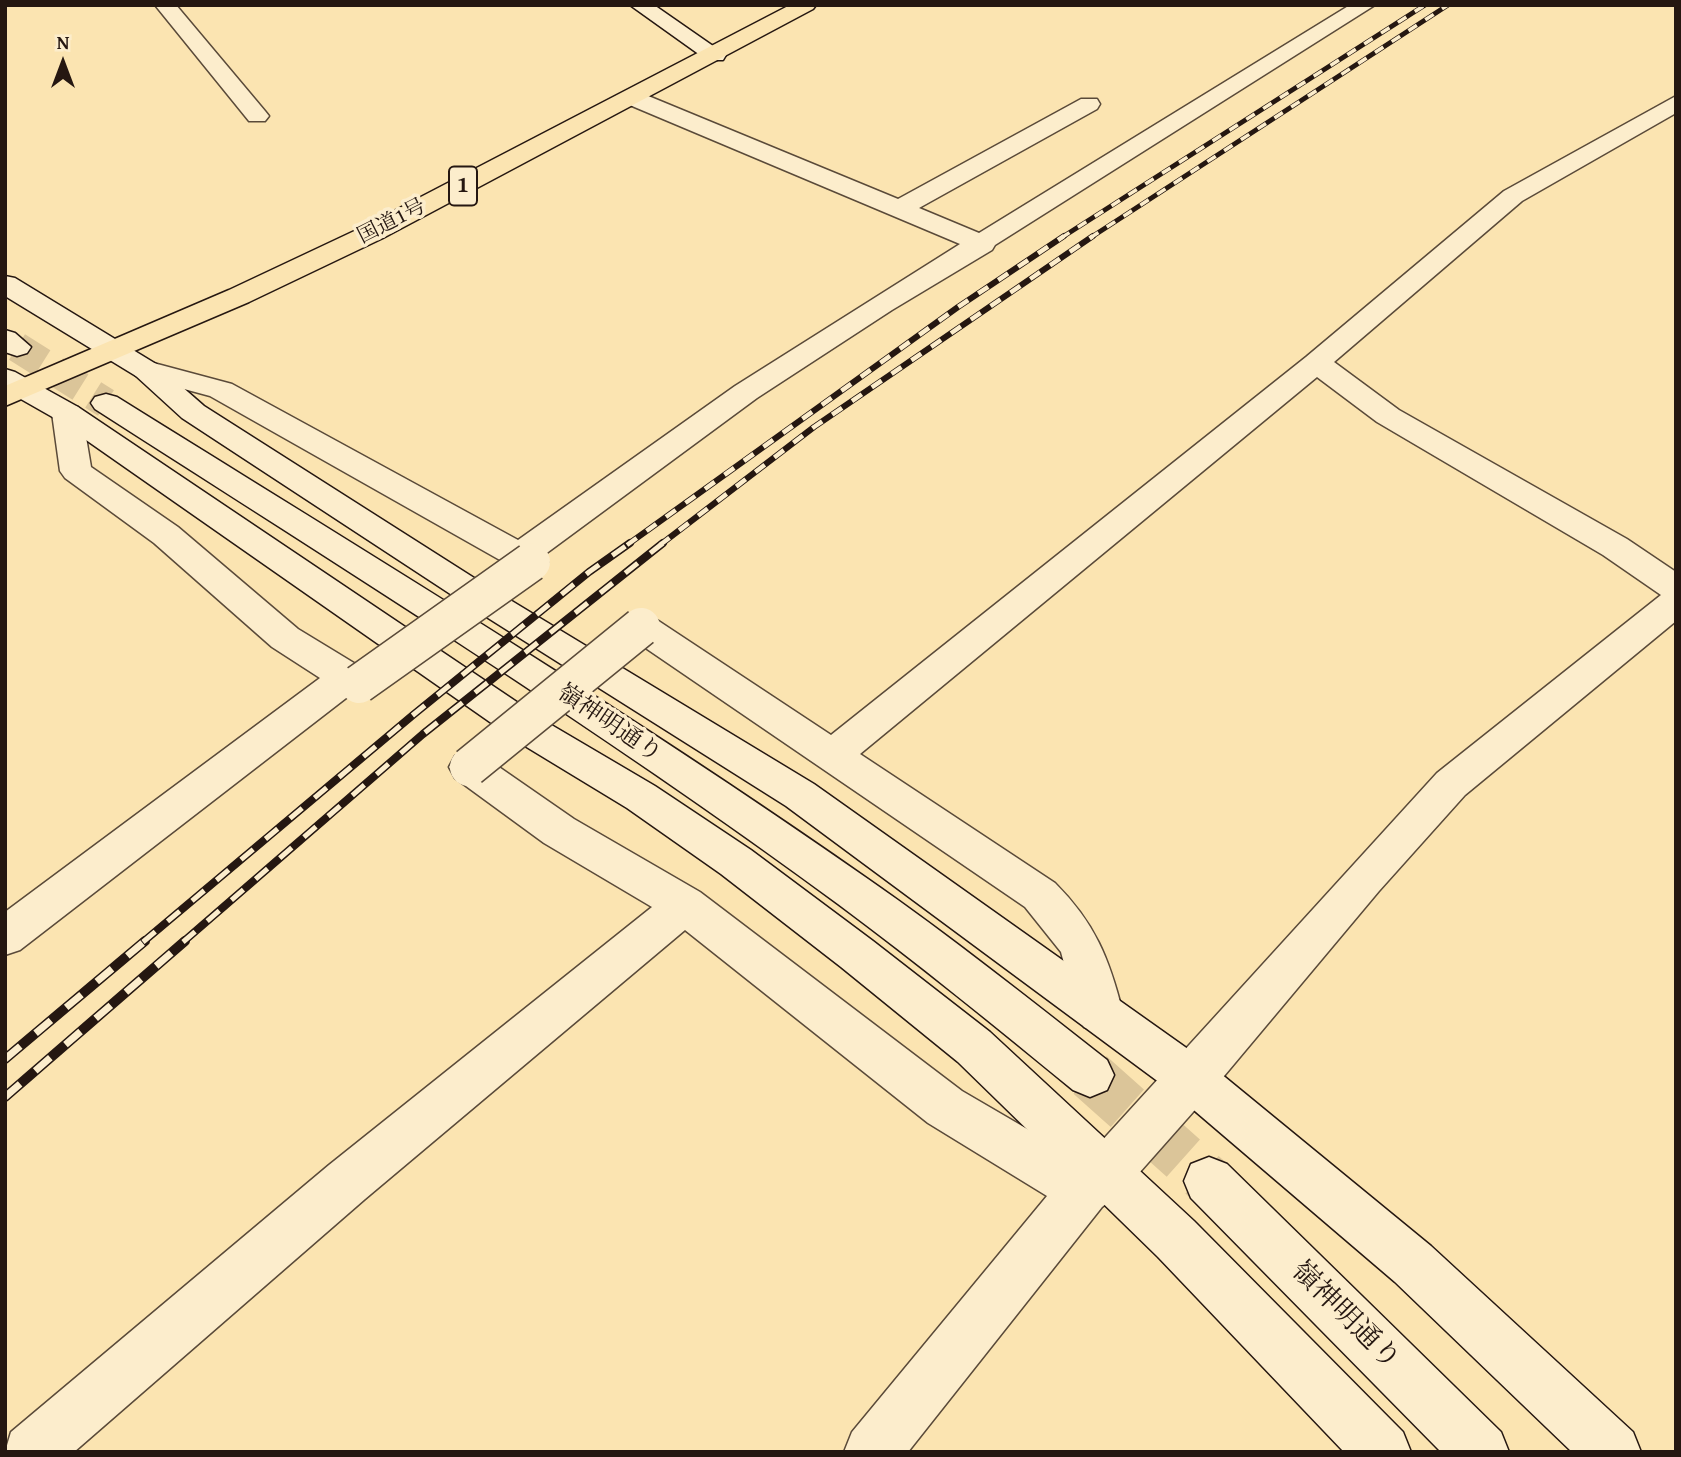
<!DOCTYPE html>
<meta charset="utf-8">
<style>
body{margin:0}
#map{position:relative;width:1681px;height:1457px;overflow:hidden;background:#fbe4b1;font-family:"Gentium Book Plus",serif}
canvas{display:block}
.frame{position:absolute;inset:0;border:7px solid #251711;pointer-events:none}
.north{position:absolute;left:28px;top:28px;width:70px;height:70px;-webkit-text-stroke:5px #fcedcc;paint-order:stroke;rotate:0deg;font-size:19px;font-weight:700;line-height:28px;text-align:center;color:#251711}
.north::after{content:'';display:block;margin:auto;width:24px;height:32px;background:#251711;clip-path:polygon(50% 0,100% 100%,50% 72%,0 100%)}
</style>
<div id="map">
<canvas width="1681" height="1457"></canvas>
<div class="frame"></div>
<div class="north">N</div>
</div>
<script>
const ctx = document.querySelector('canvas').getContext('2d');
ctx.lineJoin = 'round';
function trace(path, color, width, dash) {
  ctx.strokeStyle = color;
  ctx.lineWidth = width;
  ctx.lineCap = dash ? 'butt' : 'round';
  ctx.setLineDash(dash || []);
  ctx.stroke(path);
}
function fillPath(path, color) {
  ctx.fillStyle = color;
  ctx.fill(path, 'evenodd');
}
function label(font, color, halo, rows, align = 'center') {
  ctx.font = font + ' "Gentium Book Plus","Noto Serif JP",serif';
  ctx.lineWidth = 7;
  ctx.setLineDash([]);
  ctx.textBaseline = 'middle';
  ctx.strokeStyle = halo;
  ctx.fillStyle = color;
  for (const [text, x, y, turn = 0] of rows) {
    ctx.save();
    ctx.translate(x, y);
    ctx.rotate((+turn || 0) * Math.PI / 180);
    ctx.textAlign = isNaN(turn) ? turn : align;
    if (halo) ctx.strokeText(text, 0, 0);
    ctx.fillText(text, 0, 0);
    ctx.restore();
  }
}
trace(new Path2D(`
 M17,347L106,403`), '#dbc599', 30, [30, 15]);
trace(new Path2D(`
 M1090,1075L1209,1181`), '#dbc599', 50, [50, 25]);
const street = new Path2D(`
 M155,5H176L265,111L269,116L265,121H249Z
 M1350,5H1375L995,245L992,250L892,310L757,398L544,555L548,562L543,570L531,573L507,564L210,396L136,376L131,370L136,364L146,361L232,384L518,540L735,386L960,244L625,103L622,98L625,93H641L898,199L1081,99H1097L1100,104L1097,109L919,208L979,233Z
 M1676,96V113L1522,201L1334,362L1399,410L1627,539L1676,572V621L1465,795L1379,891L1209,1094L1124,1190L1102,1207L908,1452H844L852,1432L1047,1196L928,1123L685,930L365,1199L74,1452H5L11,1432L329,1165L652,907L544,843L455,778L449,767L455,756L469,752L483,756L574,819L700,892L962,1091L1082,1161L1088,1156L1437,773L1661,595L1603,555L1377,422L1317,377L860,754L1055,883C1095,923 1109,958 1123,1013L1116,1027L1100,1033L1084,1027L1077,1013L1061,952L1025,907L628,636L623,627L628,618L641,615L654,618L831,735L1306,357L1504,191Z
 M67,404L78,407L82,413L91,467L178,527L298,629L372,674L378,684L372,694L359,697L350,695L20,950L5,955V912L320,678L272,647L154,543L65,478L60,471L52,413L56,407Z`);
const secondary = new Path2D(`
 M630,5H654L726,55L723,60H707Z
 M5,276L15,278L156,364L204,406L482,583L814,784L1209,1064L1431,1246L1633,1432L1641,1452H1572L1395,1282L1175,1094L786,806L458,599L182,418L136,376L5,296Z
 M5,330L15,333L31,347L27,353L17,356L5,352Z
 M5,369L15,372L78,407L548,723L655,786L751,850L873,941L990,1032L1194,1221L1403,1432L1411,1452H1344L1158,1257L958,1062L841,967L721,874L627,808L520,743L56,419L5,390Z
 M106,394L117,397C369,554 624,708 868,879C950,936 1028,998 1107,1060L1114,1075L1107,1090L1090,1097L1073,1090C996,1027 919,964 838,904C599,728 346,570 95,409L91,403L95,397Z
 M1209,1157L1227,1164L1501,1432L1509,1452H1441L1191,1198L1184,1181L1191,1164Z`);
const highway = new Path2D(`
 M790,5H816L813,9L383,238L249,302L5,406V386L229,290L365,226Z`);
trace(street, '#5a4a39', 3);
trace(secondary, '#251711', 3);
trace(highway, '#251711', 3);
fillPath(street, '#fcedcc');
fillPath(secondary, '#fcedcc');
fillPath(highway, '#fbe4b1');
const railFar3 = new Path2D(`
 M1061,238L1425,5
 M1090,238L1448,5`);
const railFar2 = new Path2D(`
 M627,545L958,307L1064,236
 M660,545L814,427L1093,236`);
const railFar1 = new Path2D(`
 M143,942L413,715L589,572L630,543
 M183,942L423,734L663,543`);
const rail = new Path2D(`
 M5,1059L145,941
 M5,1097L185,941`);
trace(railFar3, '#251711', 5);
trace(railFar2, '#251711', 6);
trace(railFar1, '#251711', 8);
trace(rail, '#251711', 10);
trace(railFar3, '#fcedcc', 3.5, [10]);
trace(railFar2, '#fcedcc', 4.5, [12]);
trace(railFar1, '#fcedcc', 5, [16]);
trace(rail, '#fcedcc', 7, [20]);
const streetBridge = new Path2D(`
 M359,684L531,562
 M469,767L641,627`);
trace(streetBridge, '#5a4a39', 41, []);
trace(streetBridge, '#fcedcc', 38);
label('21px', '#251711', '#fcedcc', [
 ["国道1号",392,222,-27]
]);
for (const [x, y, w] of [
 [463,186,28]
]) {
  const box = new Path2D();
  box.roundRect(x - w / 2, y - 19.5, w, 39, 5);
  ctx.fillStyle = '#fcedcc';
  ctx.fill(box);
  trace(box, '#251711', 2);
}
label('bold 23px', '#251711', null, [
 ["1",463,186]
]);
label('24px', '#251711', '#fcedcc', [
 ["嶺神明通り",609,724,34]
]);
label('28px', '#251711', '#fcedcc', [
 ["嶺神明通り",1345,1316,45]
]);
</script>
